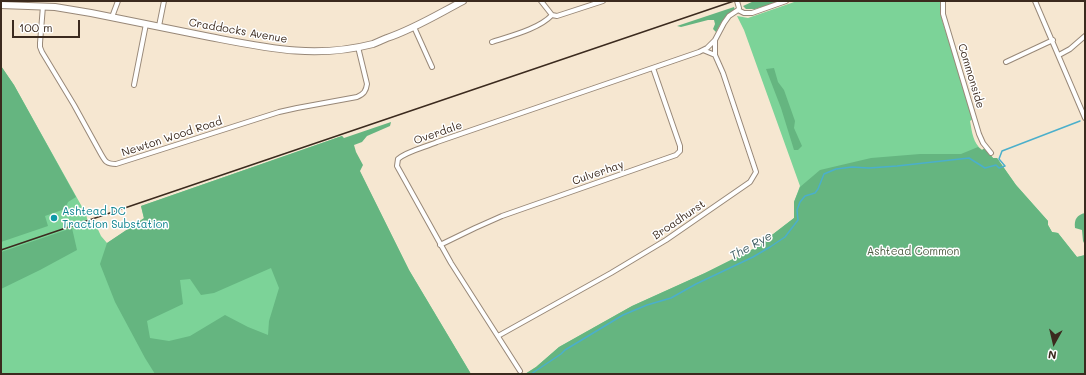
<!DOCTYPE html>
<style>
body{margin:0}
#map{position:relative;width:1086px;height:375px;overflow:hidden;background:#f6e7d1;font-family:Mali,sans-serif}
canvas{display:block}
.frame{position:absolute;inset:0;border:2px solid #3b2a1e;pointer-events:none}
.north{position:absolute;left:1034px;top:323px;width:40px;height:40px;-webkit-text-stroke:3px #fff;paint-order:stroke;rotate:188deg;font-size:11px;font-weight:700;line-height:16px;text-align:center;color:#3b2a1e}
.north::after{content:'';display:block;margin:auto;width:14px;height:18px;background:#3b2a1e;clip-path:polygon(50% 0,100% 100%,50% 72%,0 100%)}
.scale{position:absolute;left:12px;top:20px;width:68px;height:18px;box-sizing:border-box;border:2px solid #3b2a1e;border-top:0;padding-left:5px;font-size:12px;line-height:14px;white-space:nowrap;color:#3b2a1e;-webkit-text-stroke:3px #fff;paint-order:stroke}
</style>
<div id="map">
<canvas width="1086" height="375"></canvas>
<div class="frame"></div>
<div class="north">N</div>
<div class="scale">100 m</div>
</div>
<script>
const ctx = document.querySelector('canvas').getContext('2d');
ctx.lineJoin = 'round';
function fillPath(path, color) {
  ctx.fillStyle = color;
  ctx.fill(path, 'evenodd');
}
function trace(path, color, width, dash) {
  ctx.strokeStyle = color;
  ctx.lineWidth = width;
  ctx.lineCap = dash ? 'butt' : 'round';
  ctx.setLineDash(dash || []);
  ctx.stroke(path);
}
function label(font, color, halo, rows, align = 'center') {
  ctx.font = font + ' Mali,sans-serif';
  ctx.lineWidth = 3;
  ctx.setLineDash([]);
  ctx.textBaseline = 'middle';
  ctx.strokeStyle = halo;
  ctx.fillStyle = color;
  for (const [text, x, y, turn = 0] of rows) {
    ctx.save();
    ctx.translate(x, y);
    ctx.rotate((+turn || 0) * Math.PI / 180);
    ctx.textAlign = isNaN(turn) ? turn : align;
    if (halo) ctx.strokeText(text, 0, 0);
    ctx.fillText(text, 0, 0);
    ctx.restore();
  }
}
fillPath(new Path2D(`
 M797,1H941L942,20L973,119L970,121C972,132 973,143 982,150L985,148L993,158H997L1016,185L1048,221V225L1052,232L1058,233L1077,257L1085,255V374H525L536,367L559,347L632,306L705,273L755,248L794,218V202L800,186L744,30L737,16L748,18Z
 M1,66L14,85L86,214L88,223L94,221L101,236L107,243L144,219L141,206L342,136L409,270L471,374H1Z`), '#7cd398');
fillPath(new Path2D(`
 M754,1H781L755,9H746L743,6Z
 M734,7L735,10C725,14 721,23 716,32L713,29L715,24L714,20H708L681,27L677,26Z
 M1,66L14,85L76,197L68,202L65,209L45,216L48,226L1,242Z
 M774,68L778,82L784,90L795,121L794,128L802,146L798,150H794L781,108L766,69Z
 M391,122L390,126L367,136L362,142L354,145L356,152L363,165L360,171L409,270L471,374H155L145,358L115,302L100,264L107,243L144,218L141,206L342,136L344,138ZM271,268L279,288L269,321L268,335L248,327L225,315L190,336L169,341L150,338L147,321L183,304L180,280L190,279L201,295L214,293Z
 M978,147L982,150L985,148L993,158H997L1016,185L1048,221V225L1052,232L1058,233L1077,257L1085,255V374H525L536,367L559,347L632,306L705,273L755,248L794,218V202L800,187L820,170L871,158L920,154H961Z
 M1085,213V245L1083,241L1082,230L1075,228C1074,219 1077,215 1085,213Z
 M72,228L77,250L40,270L1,289V252Z`), '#65b580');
trace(new Path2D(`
 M531,374L561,354L565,350L623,315L647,305L671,298L696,284L753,257L770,247L785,237L798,220L797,210L800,202L805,196L815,193L818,189L824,174L836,169L852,167L869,168L897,166L969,158L985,168L996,165L999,168L1005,166L999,159L1002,151L1080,121`), '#4bafcb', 1.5);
const street = new Path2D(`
 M541,1L552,15
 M737,1L739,8L738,10
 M943,1V14L979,134L983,143L991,153
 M1035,1L1085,118
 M43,6L40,43V47L42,52L74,105L101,154C105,161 106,164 116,164L279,112L297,108L357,97C364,94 366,91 367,84L358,47
 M738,10L744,13H752L786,1
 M112,17L118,1
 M159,26L164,1
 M414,27L432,67
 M492,42C510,36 539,29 552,15L557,16L603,1
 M703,50L715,55
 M1059,55L1070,49L1085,36
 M1006,62L1053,40
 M134,85L146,24
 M440,245L475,228L502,216L676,155L680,151V146L653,68
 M498,336L611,273L666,240L750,182L756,172L723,73L715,55V40L724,23L729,16L738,10
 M520,371L451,263L397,166L398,159C407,151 426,147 437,142L699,52L707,48L715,40`);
const secondary = new Path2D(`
 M1,5L55,7L91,13C131,21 171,29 210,37C267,48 315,59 373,44C378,42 382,40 387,38C414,29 438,14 463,1`);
trace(street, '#988878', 6);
trace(secondary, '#988878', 8);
trace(street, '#fff', 4);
trace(secondary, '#fff', 6);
trace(new Path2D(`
 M1,250L734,1`), '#3b2a1e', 1.5);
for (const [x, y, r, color] of [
 [54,218,4,"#0f9aa8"]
]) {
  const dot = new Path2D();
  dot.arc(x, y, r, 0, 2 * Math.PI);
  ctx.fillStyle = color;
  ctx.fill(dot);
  trace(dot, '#fff', 1.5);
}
label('11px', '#3b2a1e', '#fff', [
 ["Craddocks Avenue",238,31,10],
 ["Commonside",971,76,73],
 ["Overdale",438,133,-19],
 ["Newton Wood Road",172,137,-18],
 ["Culverhay",598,173,-19],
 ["Broadhurst",679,220,-34]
]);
label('11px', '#0d838f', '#fff', [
 ["Ashtead DC",62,212],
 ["Traction Substation",62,225]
], 'left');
label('11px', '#4e5d43', '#fff', [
 ["Ashtead Common",913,252]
]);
label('italic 12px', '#415f63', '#fff', [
 ["The Rye",751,246,-29]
]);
</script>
